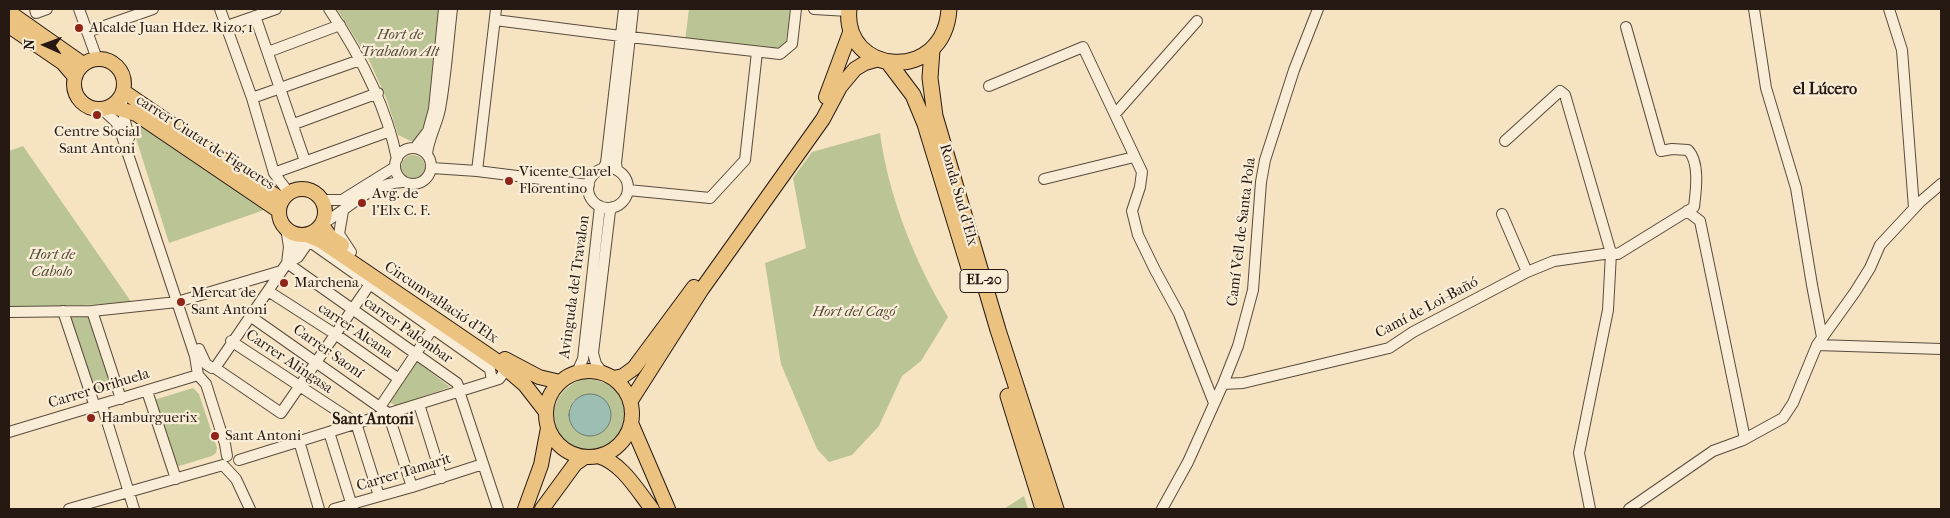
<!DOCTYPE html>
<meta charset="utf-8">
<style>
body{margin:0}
#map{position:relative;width:1950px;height:518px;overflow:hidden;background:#f6e3c1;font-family:"IM FELL French Canon",serif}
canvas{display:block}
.frame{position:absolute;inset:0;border:10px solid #261912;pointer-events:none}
.north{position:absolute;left:20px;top:20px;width:50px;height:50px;-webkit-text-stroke:4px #f9edd7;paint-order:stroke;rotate:272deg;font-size:14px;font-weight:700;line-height:20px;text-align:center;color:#261912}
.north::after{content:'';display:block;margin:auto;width:18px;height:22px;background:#261912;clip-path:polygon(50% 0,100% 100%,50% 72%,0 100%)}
</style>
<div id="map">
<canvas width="1950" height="518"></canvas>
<div class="frame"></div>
<div class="north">N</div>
</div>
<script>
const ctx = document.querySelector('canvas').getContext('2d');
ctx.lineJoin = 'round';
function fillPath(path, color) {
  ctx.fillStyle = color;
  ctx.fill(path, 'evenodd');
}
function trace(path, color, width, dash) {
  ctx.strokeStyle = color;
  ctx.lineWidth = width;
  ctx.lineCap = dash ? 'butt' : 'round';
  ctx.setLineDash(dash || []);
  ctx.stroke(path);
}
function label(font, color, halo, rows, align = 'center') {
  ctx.font = font + ' "IM FELL French Canon",serif';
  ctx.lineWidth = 4.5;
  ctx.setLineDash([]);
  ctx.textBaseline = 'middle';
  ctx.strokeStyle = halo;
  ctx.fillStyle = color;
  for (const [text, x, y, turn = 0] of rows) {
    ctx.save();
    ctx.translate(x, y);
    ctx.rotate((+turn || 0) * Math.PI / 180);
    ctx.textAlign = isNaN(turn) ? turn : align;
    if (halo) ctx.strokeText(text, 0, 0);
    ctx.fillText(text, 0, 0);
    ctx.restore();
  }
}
fillPath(new Path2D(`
 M337,9H439L430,106L421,134L413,142L398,135L387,100L369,60Z
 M689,9H790L786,42L784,47L776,51L685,41Z
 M138,126H147L267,209L169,243L135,135Z
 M880,133C888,195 915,263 948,317L921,361L902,376L879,426L852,455L829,462L817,449L781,364L765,263L806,248L793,178L812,152Z
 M23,146L132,303L9,308V151Z
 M401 167a12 12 0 1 1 24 0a12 12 0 1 1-24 0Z
 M91,316L114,387L94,394L68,317Z
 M415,360L450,387L396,406L388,401Z
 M582,379C610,378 633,397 622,428C620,435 614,441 608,445C569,471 524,404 582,379ZM574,400L611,415L608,425L601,432L569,419V409Z
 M193,388L199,394L217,448L216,453L212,456L176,467L154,400Z
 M1024,496L1028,509H1004Z`), '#bbc494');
const water = new Path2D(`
 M569 415a21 21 0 1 1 42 0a21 21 0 1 1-42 0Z`);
fillPath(water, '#9dbeb2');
trace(water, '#6d7c72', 1);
const minor = new Path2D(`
 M35,9L36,13L47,9
 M79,9L97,59
 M220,9L252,98L274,173L289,193
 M329,9C360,55 386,104 397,159
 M814,9L848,11
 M1754,9L1766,88L1796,188L1812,285L1822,337
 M1889,9L1902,50L1914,208
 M255,16L305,161
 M495,20L621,36
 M227,26L276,9
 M87,32L153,9
 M630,37L780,54L792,44L796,9
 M268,52L340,25
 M989,86L1083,47L1142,172L1140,187L1132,211L1138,235L1155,270L1179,314L1214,403
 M122,94V108L129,138
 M252,98L360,60
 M102,109L116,122L121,133L195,356L198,375L206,384L225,444L227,456
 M1115,114L1197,21
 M294,124L378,93
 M1505,141L1560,91L1565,95L1611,253L1608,310L1579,453L1590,509
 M395 166a18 18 0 1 1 36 0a18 18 0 1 1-36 0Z
 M415,148L428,131L434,109L444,9
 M427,154C428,140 437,124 440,109C446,76 448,42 452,9
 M432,168L477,171L589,185
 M588 188a20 20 0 1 1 40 0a20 20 0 1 1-40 0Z
 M603,169L606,163L624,9
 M617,170L616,163L633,9
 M477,171L496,9
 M274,173L390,131
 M1044,179L1134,157
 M628,190L710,198L745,160L757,52
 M322,200H342L395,167
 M343,211L339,234L351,252
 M1687,211L1700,221L1745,439
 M1502,214L1527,272
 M322,224C350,208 370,183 403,182
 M289,255L302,236
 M287,263L298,257L307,244H313L490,369L492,381
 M287,263L457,383L460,391
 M268,291L335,334L399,379
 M63,311L95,407
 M92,311L121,399
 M9,312L92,311L177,302L281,271
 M250,316L388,413L412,487
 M231,341L356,423L379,496
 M1817,345L1941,349
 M199,349L206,364L212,368
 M212,368H215L287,263L289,247L286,228
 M215,368L281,413L370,284
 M577,372L583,359L600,206
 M603,373L596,364L593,353L610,211L613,207
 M1223,384L1243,383L1389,348L1413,332L1527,272L1554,261L1611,253L1618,254L1694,207C1696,191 1700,162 1688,150L1672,149L1661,151L1626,27
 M147,391L176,479
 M459,391L498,509
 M419,404L442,478
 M102,405L134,509
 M380,407L433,328
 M9,432L198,375
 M329,432L353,509
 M299,441L319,509
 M239,460L499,379L503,374V368L500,364
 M223,465L236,479L250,509
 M69,509L223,465
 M334,509L412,487L483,464
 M1162,509L1188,462L1223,384L1238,346L1253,290L1261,182L1265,160L1294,70L1318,9
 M1629,509L1713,451L1743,440L1783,418L1793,403L1817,345L1855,292L1870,268L1880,245L1920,202L1941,184`);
const major = new Path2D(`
 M9,12L83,64
 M9,26L63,63L75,77
 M74 84a25 25 0 1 1 50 0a25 25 0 1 1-50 0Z
 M123,91L282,200
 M826,97L851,30
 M111,106L136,114L279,211
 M279 212a23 23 0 1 1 46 0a23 23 0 1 1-46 0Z
 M322,225L331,238L342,245
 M307,235L321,241L497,361L525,385L546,412
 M505,359L539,377L560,382
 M546 414a43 43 0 1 1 86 0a43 43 0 1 1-86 0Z
 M613,378L623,376L634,368L694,287
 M630,402L702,289L823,119L840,87L855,69L865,63L879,59
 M631,423L668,509
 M598,456C622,463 637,490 652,509
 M525,509L541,465L548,428
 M542,509L575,464L585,457`);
const highway = new Path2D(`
 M849,9C842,75 944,85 949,9
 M932,50L930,78L935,116L998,330L1056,509
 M888,62L913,95L925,124L969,268
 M1008,396L1043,509`);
trace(minor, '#5a4c3e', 12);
trace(major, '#261912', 16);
trace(highway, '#261912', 17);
trace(minor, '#f9edd7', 10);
trace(major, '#ebc280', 14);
trace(highway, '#ebc280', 15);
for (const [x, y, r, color] of [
 [79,28,5,"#8f2418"],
 [97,115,5,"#8f2418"],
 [509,181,5,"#8f2418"],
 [362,203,5,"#8f2418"],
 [284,283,5,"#8f2418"],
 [181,302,5,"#8f2418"],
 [91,418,5,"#8f2418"],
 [215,436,5,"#8f2418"]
]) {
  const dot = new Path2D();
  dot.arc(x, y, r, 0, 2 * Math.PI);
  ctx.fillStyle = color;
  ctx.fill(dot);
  trace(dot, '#f9edd7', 2);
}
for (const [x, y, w] of [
 [984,281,48]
]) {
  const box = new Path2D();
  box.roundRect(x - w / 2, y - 11.5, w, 23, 4);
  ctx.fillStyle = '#f9edd7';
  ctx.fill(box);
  trace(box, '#261912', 1);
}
label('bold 14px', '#261912', null, [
 ["EL-20",984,281]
]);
label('15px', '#261912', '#f9edd7', [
 ["Alcalde Juan Hdez. Rizo, 1",89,28],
 ["Centre Social",97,132,"center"],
 ["Sant Antoni",97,149,"center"],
 ["Vicente Clavel",519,172],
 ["Florentino",519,189],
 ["Avg. de",372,194],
 ["l'Elx C. F.",372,211],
 ["Marchena",294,283],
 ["Mercat de",191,293],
 ["Sant Antoni",191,310],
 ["Hamburguerix",101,418],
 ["Sant Antoni",225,436]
], 'left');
label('italic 15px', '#534c39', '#f9edd7', [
 ["Hort de",400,35],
 ["Trabalon Alt",400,52],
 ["Hort de",52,255],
 ["Cabolo",52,272],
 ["Hort del Cagó",854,312]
]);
label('15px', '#261912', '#f9edd7', [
 ["carrer Ciutat de Figueres",205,143,33],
 ["Ronda Sud d'Elx",958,195,74],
 ["Camí Vell de Santa Pola",1242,232,-83],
 ["Avinguda del Travalon",575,287,-82],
 ["Circumval·lació d'Elx",441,303,34],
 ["Camí de Loi-Bañó",1427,308,-28],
 ["carrer Alcana",355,331,34],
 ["carrer Palombar",408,331,35],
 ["Carrer Saoní",328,352,35],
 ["Carrer Alingasa",289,362,34],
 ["Carrer Orihuela",99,389,-17],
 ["Carrer Tamarit",404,473,-17]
]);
label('bold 16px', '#261912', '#f9edd7', [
 ["el Lúcero",1825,90],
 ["Sant Antoni",373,420]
]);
</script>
